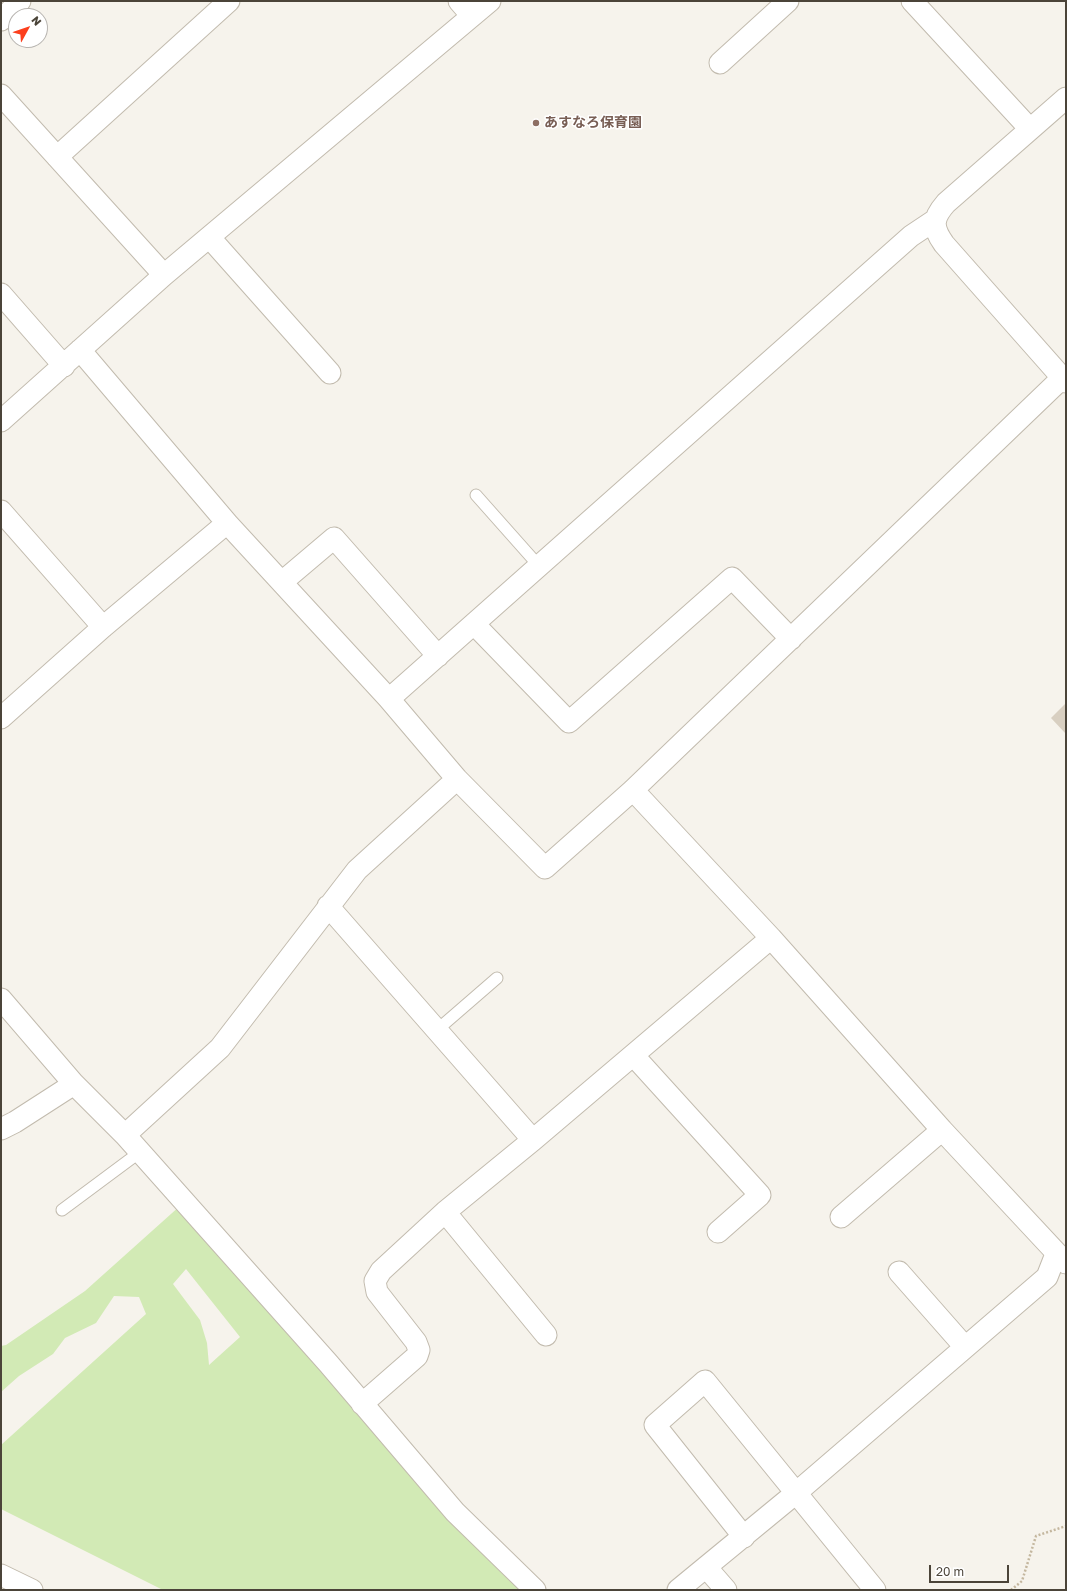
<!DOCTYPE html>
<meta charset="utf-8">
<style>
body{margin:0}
#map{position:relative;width:1067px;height:1591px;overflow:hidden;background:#f6f3ec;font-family:"Golos Text",sans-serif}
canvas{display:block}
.frame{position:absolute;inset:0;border:2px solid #4b4439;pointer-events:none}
.north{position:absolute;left:8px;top:8px;width:40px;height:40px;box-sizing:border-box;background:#fff;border:1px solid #b7b4b0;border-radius:50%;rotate:50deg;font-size:11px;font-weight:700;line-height:16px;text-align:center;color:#4b4439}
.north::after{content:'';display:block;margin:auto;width:14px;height:18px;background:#fc3f1d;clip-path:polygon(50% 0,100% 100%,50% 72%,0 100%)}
.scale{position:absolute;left:929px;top:1565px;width:80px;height:18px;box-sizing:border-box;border:2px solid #4b4439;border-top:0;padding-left:5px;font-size:12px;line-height:14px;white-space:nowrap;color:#4b4439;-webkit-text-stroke:3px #fff;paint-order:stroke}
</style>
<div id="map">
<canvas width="1067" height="1591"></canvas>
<div class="frame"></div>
<div class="north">N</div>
<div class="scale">20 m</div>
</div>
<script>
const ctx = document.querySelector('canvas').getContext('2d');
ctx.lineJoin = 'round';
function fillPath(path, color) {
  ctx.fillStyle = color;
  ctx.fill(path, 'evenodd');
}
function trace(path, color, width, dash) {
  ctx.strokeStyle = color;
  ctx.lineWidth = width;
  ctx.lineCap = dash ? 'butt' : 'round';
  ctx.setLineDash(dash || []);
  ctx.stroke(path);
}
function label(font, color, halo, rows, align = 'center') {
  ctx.font = font + ' "Golos Text","Noto Sans JP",sans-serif';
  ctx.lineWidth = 3;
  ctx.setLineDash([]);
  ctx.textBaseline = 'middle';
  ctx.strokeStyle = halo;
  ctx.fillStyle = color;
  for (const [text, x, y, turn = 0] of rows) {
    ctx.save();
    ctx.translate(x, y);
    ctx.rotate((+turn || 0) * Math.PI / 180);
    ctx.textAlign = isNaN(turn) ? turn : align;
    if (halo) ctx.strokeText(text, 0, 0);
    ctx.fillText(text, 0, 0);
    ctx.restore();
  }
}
fillPath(new Path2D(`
 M181,1205L524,1590H163L1,1509V1445L146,1314L139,1297L114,1296L96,1323L65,1338L53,1354L19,1376L1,1392V1346L6,1345L85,1291ZM186,1269L240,1337L209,1365L207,1343L200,1320L173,1284Z`), '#d2eab5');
fillPath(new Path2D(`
 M1066,703V734L1051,718Z`), '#d8cfc1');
const service = new Path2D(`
 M476,495L539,566
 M437,1030L497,978
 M62,1210L140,1152`);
const minor = new Path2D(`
 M459,1L472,16
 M912,1L1030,129
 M1,20L20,1
 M720,63L788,1
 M1,95L164,275
 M1066,98L946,203C932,219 932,227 944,244L1066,382
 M57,157L229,1
 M210,238L330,373
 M1,294L64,366
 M80,350L227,523L389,699L457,779L545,868L633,790L1062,378
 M1,421L164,275L490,1
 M1,511L103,627
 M282,582L334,538L438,656
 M474,624L569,722L732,578L791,639
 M389,699L911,236L935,220
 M1,718L103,627L227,523
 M633,790L771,938L942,1130L1066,1263
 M328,906L533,1140
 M1,999L74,1084L125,1135L328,1363L455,1512L535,1590
 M633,1055L760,1195L718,1232
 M1,1129L15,1122L74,1084
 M125,1135L220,1048L357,870L457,779
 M445,1212L546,1335
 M841,1217L942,1130
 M899,1272L965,1347
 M362,1404L417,1356L419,1350L416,1342L377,1292L375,1281L381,1271L445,1212L533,1140L771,938
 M744,1537L655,1425L705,1381L875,1590
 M706,1567L726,1590
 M1,1575L32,1590
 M678,1590L796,1493L1047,1277L1056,1254`);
trace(service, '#c2bbae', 13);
trace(minor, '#c2bbae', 23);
trace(new Path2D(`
 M1011,1590L1022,1581L1036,1536L1066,1526`), '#c4b79f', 2.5, [2, 2]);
trace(service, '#fff', 11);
trace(minor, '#fff', 21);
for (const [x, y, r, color] of [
 [536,123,4,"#8d6e63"]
]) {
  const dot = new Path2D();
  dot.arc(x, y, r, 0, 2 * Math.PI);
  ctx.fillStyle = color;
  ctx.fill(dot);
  trace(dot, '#fff', 1.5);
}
label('bold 14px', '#785e54', '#fff', [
 ["あすなろ保育園",544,123]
], 'left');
</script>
